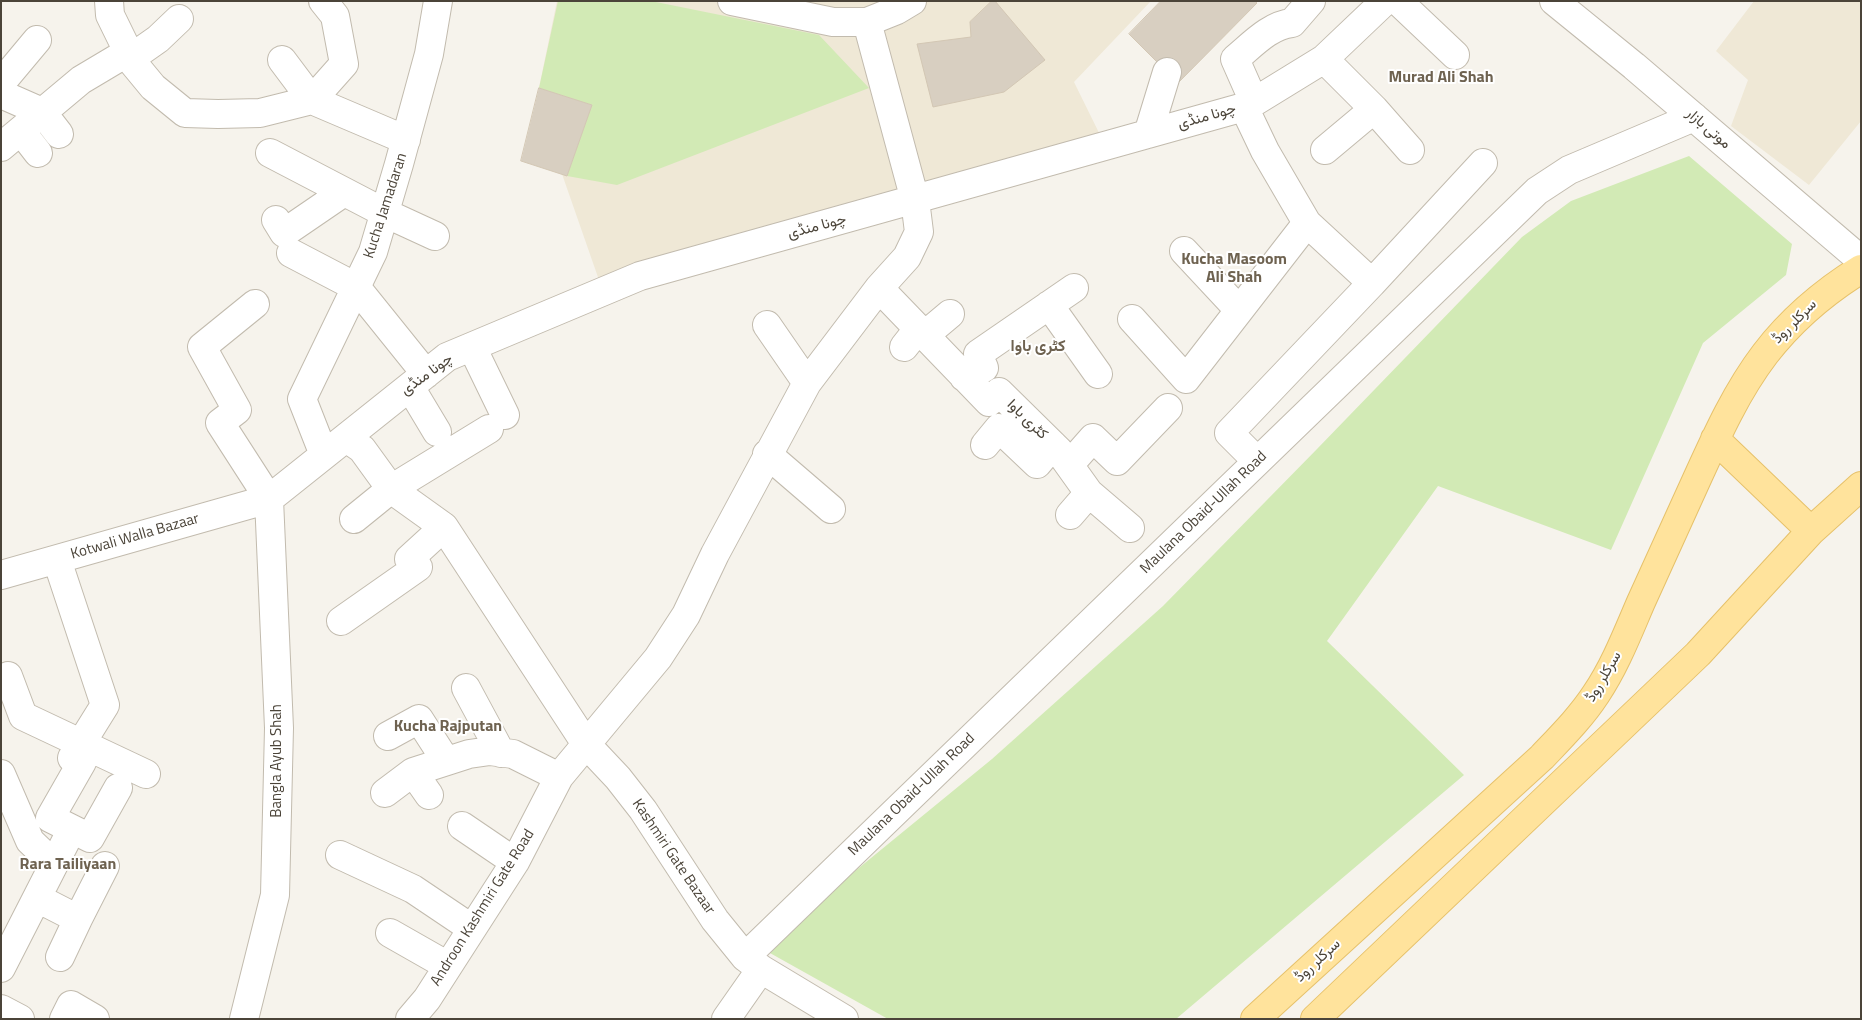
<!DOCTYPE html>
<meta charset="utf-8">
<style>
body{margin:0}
#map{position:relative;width:1862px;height:1020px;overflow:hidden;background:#f6f3ec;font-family:"Titillium Web",sans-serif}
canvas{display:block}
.frame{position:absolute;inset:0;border:2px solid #4b4439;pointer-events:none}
</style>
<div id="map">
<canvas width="1862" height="1020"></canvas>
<div class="frame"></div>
</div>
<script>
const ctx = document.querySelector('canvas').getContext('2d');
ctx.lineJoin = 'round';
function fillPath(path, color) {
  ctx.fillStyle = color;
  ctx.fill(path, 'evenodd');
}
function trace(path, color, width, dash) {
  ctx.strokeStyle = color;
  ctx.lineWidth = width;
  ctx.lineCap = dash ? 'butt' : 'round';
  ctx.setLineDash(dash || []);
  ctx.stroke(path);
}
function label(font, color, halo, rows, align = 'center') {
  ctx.font = font + ' "Titillium Web",Vazirmatn,sans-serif';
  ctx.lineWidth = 4;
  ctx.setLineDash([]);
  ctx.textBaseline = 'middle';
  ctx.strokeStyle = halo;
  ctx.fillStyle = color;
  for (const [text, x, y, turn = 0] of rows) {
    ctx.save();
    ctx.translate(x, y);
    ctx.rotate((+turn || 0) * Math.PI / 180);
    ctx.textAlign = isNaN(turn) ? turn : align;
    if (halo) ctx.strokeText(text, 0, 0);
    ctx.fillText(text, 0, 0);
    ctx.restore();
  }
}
fillPath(new Path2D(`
 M557,1H1151L1074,82L1105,145L600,283L562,174L521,161L526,150Z
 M1754,1H1861V121L1809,185L1731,126L1748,80L1716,51Z`), '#efe8d6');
fillPath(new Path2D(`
 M558,1H651L819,35L869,88L617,185L567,176L592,105L539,88Z
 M1689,156L1792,244L1786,275L1703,343L1611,550L1438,486L1327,641L1464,775L1176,1019H888L761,948L992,759L1163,606L1317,449L1522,237L1571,201Z`), '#d2eab5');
const building = new Path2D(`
 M992,1H995L1045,60L1004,92L933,107L917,44L971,37L970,22Z
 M1161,1H1255L1257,3L1178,83L1129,34Z
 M539,88L592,105L567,176L521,161Z`);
fillPath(building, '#d8cfc1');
trace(building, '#d3c7b4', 1);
const minor = new Path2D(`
 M109,1L110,15L134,64L153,87L185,113L218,114L260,113L312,100L406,140
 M732,1L833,22H867L897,10L912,1
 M1398,1L1455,55
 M1554,1L1634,66L1861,260
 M131,58L158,39L179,19
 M1324,59L1374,109L1410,150
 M282,60L312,100L344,64L335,16L323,1
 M1,83L37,40
 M1,94L42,112L59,134
 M1254,102L1235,59C1252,45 1270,25 1292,23L1311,1
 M1244,107L1265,151L1307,223L1372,283L1229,433L1252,456
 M21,131L38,153
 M1148,134L1167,72
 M1,147L81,80L128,52
 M1325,150L1374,109
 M270,153L385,213L435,236
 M276,220L284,233L344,192
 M1184,251L1239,310
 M291,253L356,287L426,374
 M1372,283L1483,163
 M879,288L989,402L999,392L1059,451L1089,493L1130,528
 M255,304L202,347L237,410L220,423L269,499
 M1049,305L1098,374
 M1132,319L1186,379L1307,223
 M767,325L807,383
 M925,335L950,314
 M472,347L505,415
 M904,347L919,328
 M964,377L984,368L978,354L1074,288
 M410,387L437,432
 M346,438L362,449L391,489L444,527L586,744L618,778L643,810L715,920L745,957L761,969L844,1019
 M985,445L999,428L1037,464L1053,445
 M767,454L831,509
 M324,455L302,399L373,252L399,164L429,54L438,1
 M1070,464L1093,438L1117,461L1168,408
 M1070,515L1089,493
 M354,519L391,489L489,429
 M1,575L269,499L447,357L640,276L1244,107L1254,102L1324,59L1385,1
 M341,621L418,567L409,559L444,527
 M1,679L8,676L23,716L146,774
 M466,688L501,753
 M388,736L419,719L446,761
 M413,772L429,795
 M1,774L30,841L54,864
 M385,793L413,772L469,754L490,751L513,754L559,777
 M462,826L515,862
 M72,829L90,838L118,788
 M340,855L413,889L471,928
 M37,898L78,919L105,866
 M390,933L448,966
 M60,957L78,919
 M745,957L1537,191L1569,170L1694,117
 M1,968L72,829L50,818L82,762L72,758L105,705L57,560
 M1,1009L20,1019
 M64,1019L71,1005L95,1019
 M244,1019L275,895L279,728L269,499
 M410,1019L427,999L515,862L559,777L658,658L686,615L715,554L807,383L879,288L907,257L919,232L915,200L867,22
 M726,1019L761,969`);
const major = new Path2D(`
 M1715,439L1811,531
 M1255,1019L1542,757C1561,737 1581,717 1596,694C1615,666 1628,632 1641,602C1660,561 1678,521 1696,481C1716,437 1736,392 1765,354C1791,320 1824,292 1861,269
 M1315,1019L1698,654L1811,531L1861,486`);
trace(minor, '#c2bbae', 30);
trace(major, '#e6c16a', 30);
trace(minor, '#fff', 28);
trace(major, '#ffe39c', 28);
label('15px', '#4b4439', '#fff', [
 ["چونا منڈی",1207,117,-16],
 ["موتی بازار",1708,129,41],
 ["Kucha Jamadaran",386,206,-72],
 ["چونا منڈی",817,227,-15],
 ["سرکلر روڈ",1795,322,-45],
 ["چونا منڈی",427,375,-36],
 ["کٹری باوا",1027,420,44],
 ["Maulana Obaid-Ullah Road",1204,513,-44],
 ["Kotwali Walla Bazaar",135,537,-16],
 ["سرکلر روڈ",1604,677,-60],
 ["Bangla Ayub Shah",277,761,-90],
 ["Maulana Obaid-Ullah Road",912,795,-44],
 ["Kashmiri Gate Bazaar",673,857,56],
 ["Androon Kashmiri Gate Road",483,908,-58],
 ["سرکلر روڈ",1318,961,-43]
]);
label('bold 16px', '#6e6250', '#fff', [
 ["Murad Ali Shah",1441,78],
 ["Kucha Masoom",1234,260],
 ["Ali Shah",1234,278],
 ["کٹری باوا",1038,347],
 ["Kucha Rajputan",448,727],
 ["Rara Tailiyaan",68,865]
]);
</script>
